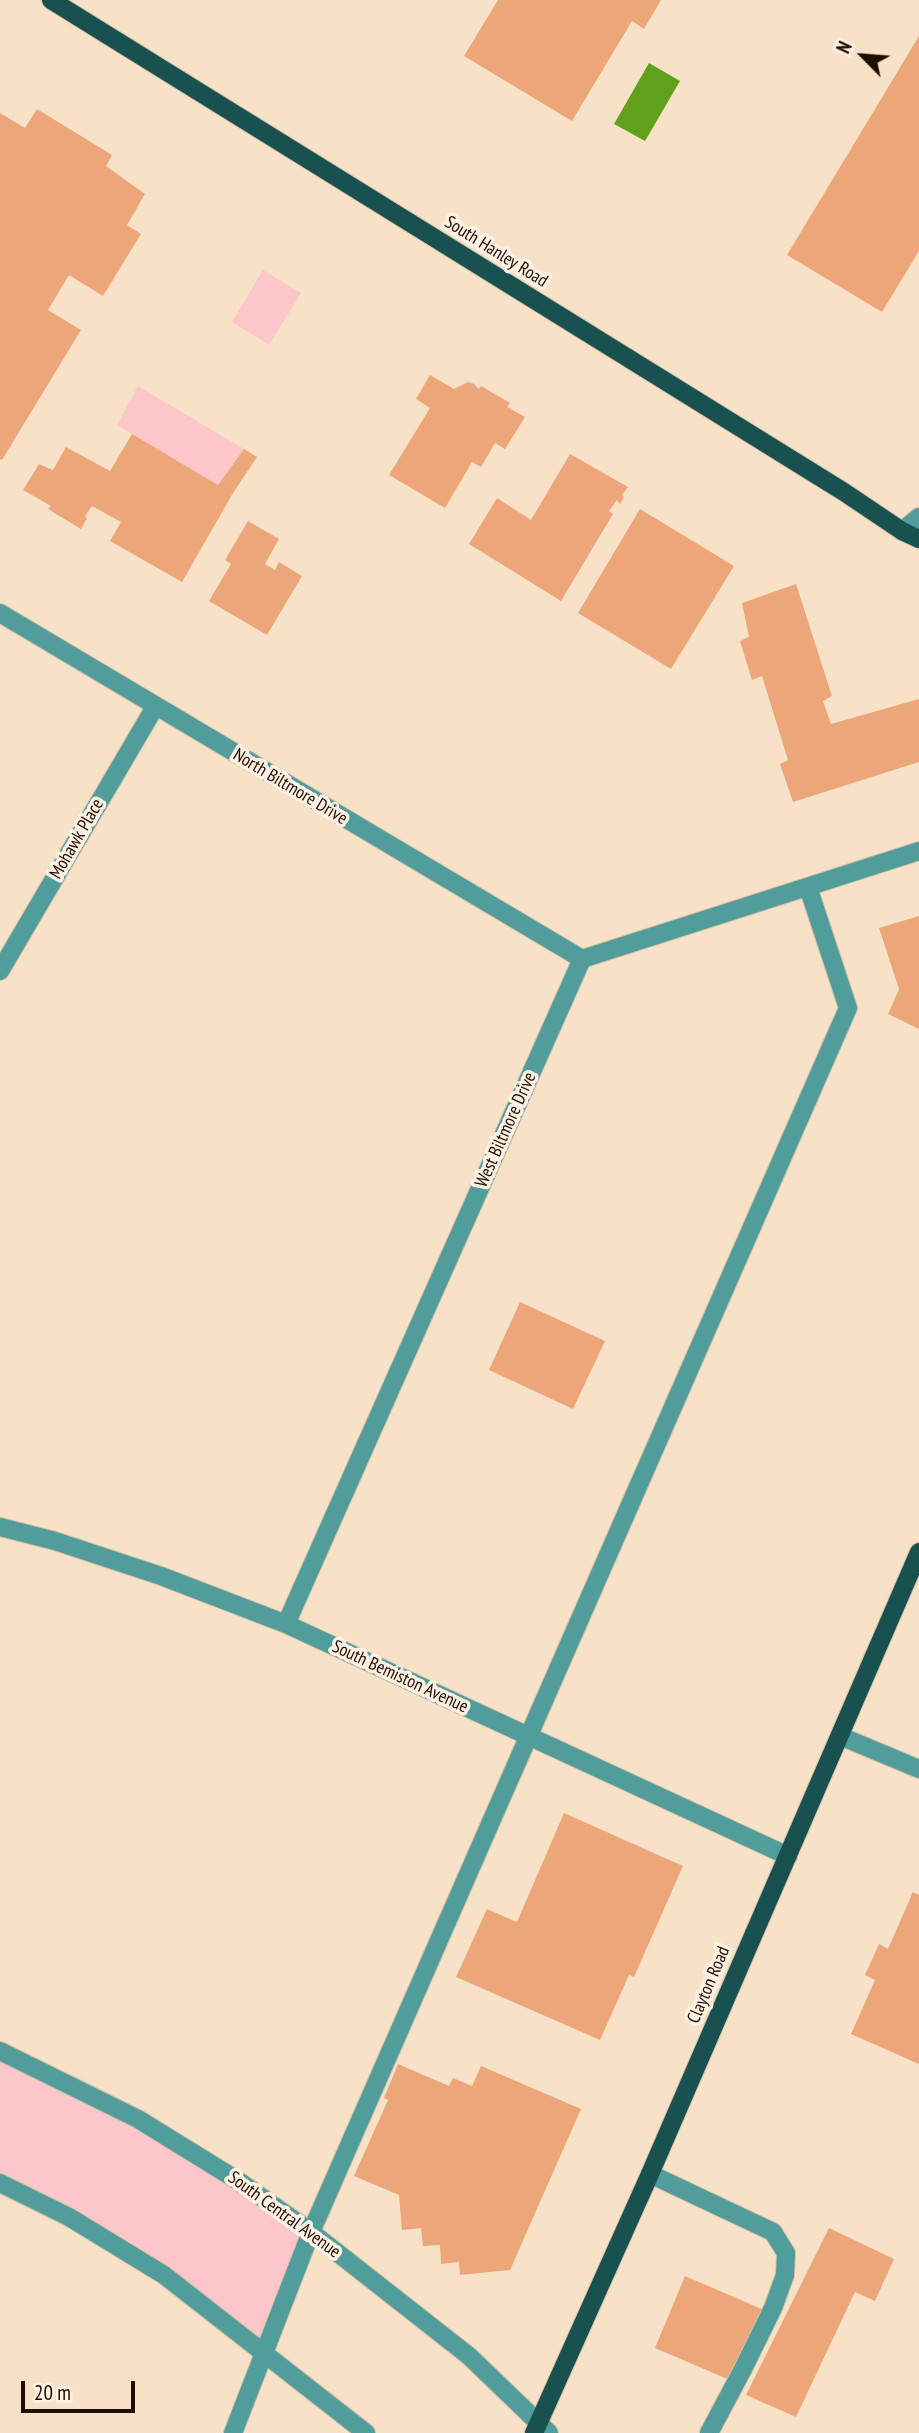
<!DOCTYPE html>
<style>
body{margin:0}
#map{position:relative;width:919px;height:2433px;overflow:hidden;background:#f7e2c8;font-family:"PT Sans Narrow",sans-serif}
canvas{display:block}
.north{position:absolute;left:828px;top:21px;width:70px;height:70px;-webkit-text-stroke:5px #fcf1e4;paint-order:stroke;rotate:295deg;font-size:19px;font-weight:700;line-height:28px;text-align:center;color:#1d0e00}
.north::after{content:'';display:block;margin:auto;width:24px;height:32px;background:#1d0e00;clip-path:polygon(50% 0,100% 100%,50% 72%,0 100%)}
.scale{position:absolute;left:21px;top:2381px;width:114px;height:32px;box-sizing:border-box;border:4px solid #1d0e00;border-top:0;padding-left:9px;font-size:21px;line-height:24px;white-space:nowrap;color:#1d0e00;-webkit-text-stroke:5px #fcf1e4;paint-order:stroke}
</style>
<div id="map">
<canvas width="919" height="2433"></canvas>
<div class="north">N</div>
<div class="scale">20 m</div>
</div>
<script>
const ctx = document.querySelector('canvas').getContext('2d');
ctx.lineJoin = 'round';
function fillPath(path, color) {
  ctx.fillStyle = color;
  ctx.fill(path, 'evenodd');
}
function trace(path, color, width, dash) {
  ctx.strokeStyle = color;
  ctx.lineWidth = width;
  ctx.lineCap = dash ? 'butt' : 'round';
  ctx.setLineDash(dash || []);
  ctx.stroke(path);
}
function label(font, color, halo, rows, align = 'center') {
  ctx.font = font + ' "PT Sans Narrow",sans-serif';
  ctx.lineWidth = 7;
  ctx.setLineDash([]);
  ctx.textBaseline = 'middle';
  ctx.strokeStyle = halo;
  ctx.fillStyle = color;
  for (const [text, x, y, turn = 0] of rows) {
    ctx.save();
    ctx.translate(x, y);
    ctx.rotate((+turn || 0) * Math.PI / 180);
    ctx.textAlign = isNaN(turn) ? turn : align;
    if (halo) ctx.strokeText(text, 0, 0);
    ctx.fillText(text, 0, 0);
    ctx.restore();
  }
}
fillPath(new Path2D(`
 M263,270L301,293L269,345L232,322Z
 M138,386L244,449L218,485L117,425Z
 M0,2051L138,2119L311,2232L264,2353L164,2275L0,2183Z`), '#fcc6ca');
fillPath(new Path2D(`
 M649,63L680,81L645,141L614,124Z`), '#60a01b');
fillPath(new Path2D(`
 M498,0H661L644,29L632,21L572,121L464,56Z
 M919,36V251L882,312L787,255Z
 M37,109L112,155L106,166L145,194L127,225L141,234L103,296L69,275L48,310L81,330L2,460L0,459V113L25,128Z
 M430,375L454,389L468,382L474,384L479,389L481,386L510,403L507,407L525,417L505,449L495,443L481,467L472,462L445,508L389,475L430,408L416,399Z
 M132,434L218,485L244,449L257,457L233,493L182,582L110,541L121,522L92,506L85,516L87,518L81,529L48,509L51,506L23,490L39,464L53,470L66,447L110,471Z
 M570,454L628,487L622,495L624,497L620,504L617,500L609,511L613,514L561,601L469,544L497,498L531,520Z
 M640,509L734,566L671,669L578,613Z
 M248,521L279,539L265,564L275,570L279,562L302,576L267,635L209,601L231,564L225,560Z
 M796,584L832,696L823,701L831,724L919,699V762L793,802L780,764L788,760L762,676L752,680L740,641L749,637L742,603Z
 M919,916V1029L888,1014L899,989L879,928Z
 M520,1302L605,1341L573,1409L489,1370Z
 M564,1813L683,1866L634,1977L629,1975L600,2040L456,1977L487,1909L517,1922Z
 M913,1892L919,1895V2064L851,2034L875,1980L865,1975L879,1944L888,1949Z
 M398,2064L449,2086L453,2078L472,2086L481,2066L581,2109L510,2270L460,2275L459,2262L441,2264L440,2245L423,2246L421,2228L402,2230L399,2195L354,2176L388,2100L384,2098Z
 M829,2228L894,2259L875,2301L855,2292L796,2417L746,2395Z
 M685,2276L764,2310L732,2381L655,2348Z`), '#eda679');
const minor = new Path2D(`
 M902,531L919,517
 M0,613L582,959
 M0,971L155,707
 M0,1527L55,1541L161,1576L286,1624L788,1856
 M286,1624L582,959L919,851
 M840,1736L919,1769
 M0,2051L138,2119L240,2182L311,2232L469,2356L549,2433
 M650,2174L773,2232L786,2253L785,2275L773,2308L743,2369L709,2433
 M0,2183L69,2217L164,2275L366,2433
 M233,2433L311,2232L848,1008L808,887`);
const major = new Path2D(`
 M51,0L844,492L902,531L919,539
 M534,2433L650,2174L919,1552`);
trace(minor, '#d4c0a8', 20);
trace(major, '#d4c0a8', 20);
trace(minor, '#509d9b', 18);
trace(major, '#195150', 18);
label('18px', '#1d0e00', '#fcf1e4', [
 ["South Hanley Road",496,252,32],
 ["North Biltmore Drive",290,787,31],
 ["Mohawk Place",77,839,-60],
 ["West Biltmore Drive",506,1130,-66],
 ["South Bemiston Avenue",400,1677,25],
 ["Clayton Road",709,1985,-67],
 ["South Central Avenue",284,2215,36]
]);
</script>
